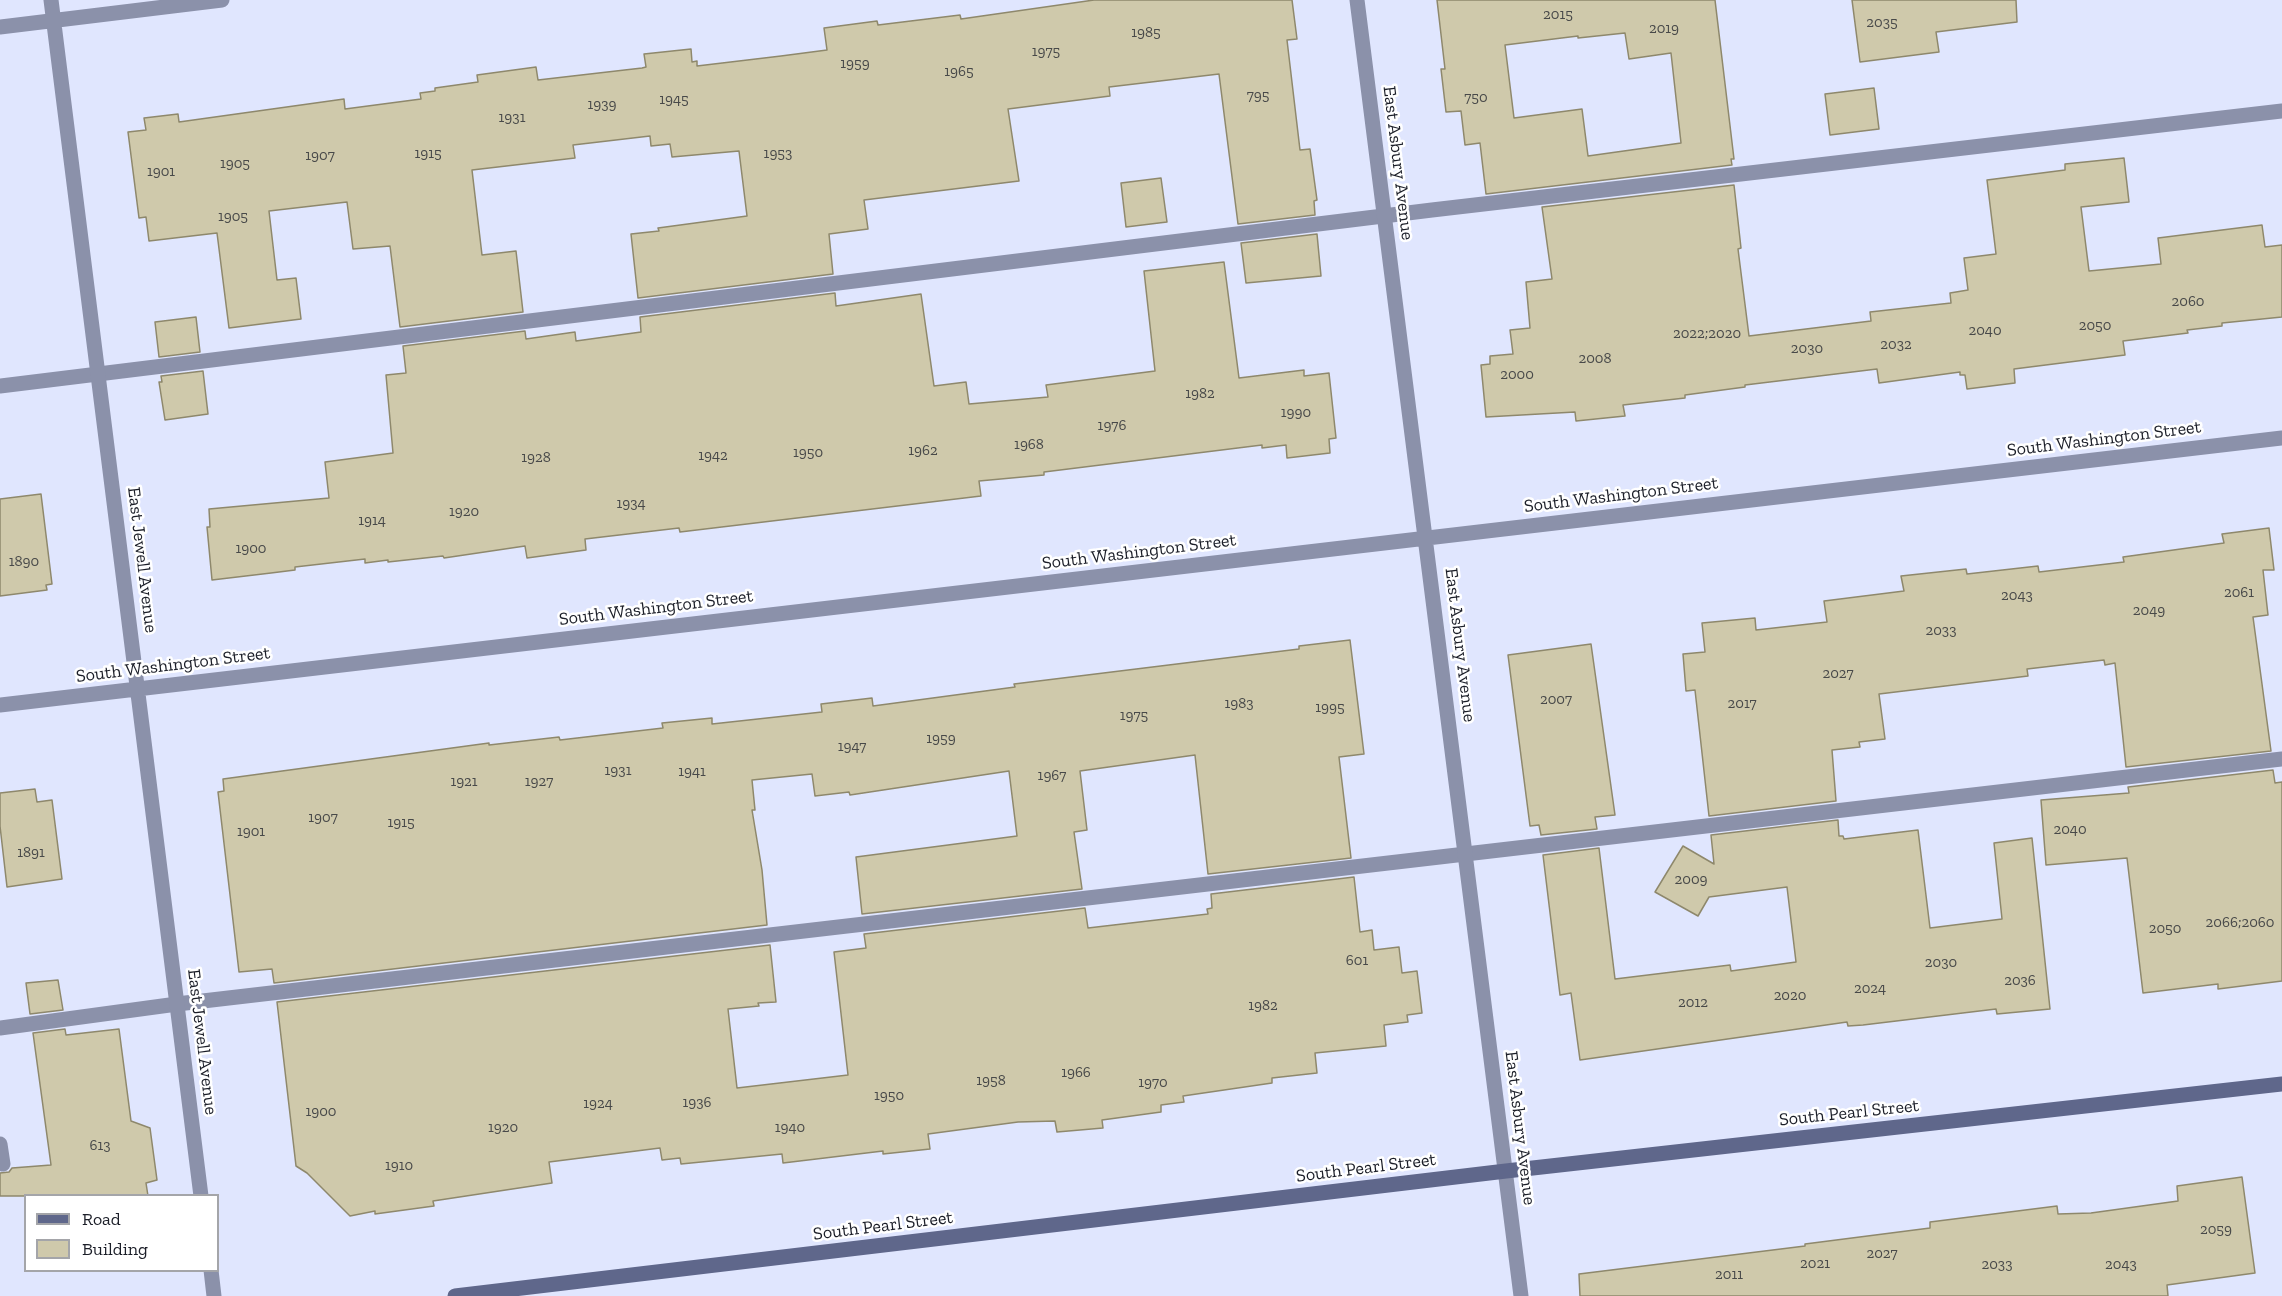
<!DOCTYPE html>
<style>
body{margin:0}
#map{position:relative;width:2282px;height:1296px;overflow:hidden;background:#e0e6fe;font-family:"Zilla Slab",serif}
canvas{display:block}
.legend{position:absolute;left:24px;top:1194px;width:195px;height:78px;box-sizing:border-box;background:#fff;border:2px solid #a4a5a9;margin:0;padding:8px 10px;list-style:none;font-size:18px;color:#1b1e28}
.legend li{display:flex;align-items:center;gap:12px;height:30px}
.legend b{width:30px;border:2px solid #a4a5a9}
</style>
<div id="map">
<canvas width="2282" height="1296"></canvas>
<ul class="legend">
<li><b style="height:8px;background:#5f678b"></b>Road</li>
<li><b style="height:16px;background:#cfc9ab"></b>Building</li>
</ul>
</div>
<script>
const ctx = document.querySelector('canvas').getContext('2d');
ctx.lineJoin = 'round';
function fillPath(path, color) {
  ctx.fillStyle = color;
  ctx.fill(path, 'evenodd');
}
function trace(path, color, width, dash) {
  ctx.strokeStyle = color;
  ctx.lineWidth = width;
  ctx.lineCap = dash ? 'butt' : 'round';
  ctx.setLineDash(dash || []);
  ctx.stroke(path);
}
function label(font, color, halo, rows, align = 'center') {
  ctx.font = font + ' "Zilla Slab",serif';
  ctx.lineWidth = 5;
  ctx.setLineDash([]);
  ctx.textBaseline = 'middle';
  ctx.strokeStyle = halo;
  ctx.fillStyle = color;
  for (const [text, x, y, turn = 0] of rows) {
    ctx.save();
    ctx.translate(x, y);
    ctx.rotate((+turn || 0) * Math.PI / 180);
    ctx.textAlign = isNaN(turn) ? turn : align;
    if (halo) ctx.strokeText(text, 0, 0);
    ctx.fillText(text, 0, 0);
    ctx.restore();
  }
}
const building = new Path2D(`
 M1094,0H1292L1297,39L1287,40L1300,150L1310,149L1317,200L1314,201L1315,215L1238,224L1219,74L1109,87L1110,96L1008,109L1019,181L864,200L868,229L829,234L833,274L638,298L631,234L659,231L658,228L747,216L739,151L672,157L670,144L651,146L650,136L573,145L575,158L472,170L482,255L516,251L523,312L400,327L390,246L353,249L347,202L269,211L277,280L296,278L301,319L229,328L217,233L149,241L146,217L139,218L128,132L146,130L144,118L178,114L179,122L344,99L345,109L421,99L420,93L435,91V88L478,82L477,75L536,67L538,80L642,68L646,67L644,54L691,49L692,62L697,61V66L781,56L827,50L824,28L877,21L878,25L960,15L961,19Z
 M1437,0H1715L1734,159H1731L1732,165L1486,194L1480,143L1465,145L1461,111L1446,112L1441,69H1445ZM1625,33L1629,59L1671,53L1681,143L1588,156L1582,109L1514,118L1505,45L1578,36V38Z
 M1852,0H2016L2017,22L1936,32L1939,52L1860,62Z
 M1874,88L1879,129L1830,135L1825,94Z
 M2124,158L2129,202L2081,207L2089,271L2161,264L2158,238L2262,225L2265,247L2282,245V317L2222,323V326L2187,330L2188,333L2123,341L2125,355L2014,369L2015,383L1967,389L1965,375H1960V372L1879,383L1877,369L1745,385V387L1685,395V398L1623,405L1625,416L1576,421L1575,412L1486,417L1481,365L1490,364V356L1513,354L1510,330L1530,328L1526,282L1552,279L1542,207L1734,185L1741,248L1738,249L1749,336L1871,321L1870,312L1951,303L1950,293L1968,290L1964,258L1996,254L1987,180L2065,170V164Z
 M1161,178L1167,222L1126,227L1121,183Z
 M1317,234L1321,276L1246,283L1241,243Z
 M1224,262L1239,378L1304,370V376L1329,373L1336,438L1329,439L1330,453L1287,458L1286,445L1262,448V445L1044,472V475L979,481L981,496L680,532L679,528L585,539L586,550L527,558L525,546L444,558L443,556L388,562V560L365,563V559L295,567V570L271,573L212,580L207,527H210L209,509L329,498L325,462L393,453L386,375L406,373L403,346L525,331L526,339L575,332L576,341L641,332L640,317L835,293L836,306L921,294L934,386L966,382L969,404L1048,397L1046,385L1155,371L1144,271Z
 M196,317L200,352L159,357L155,322Z
 M203,371L208,414L165,420L159,382H162L161,376Z
 M41,494L52,584L46,585L47,590L0,596V499Z
 M2269,528L2274,570H2263L2268,615L2253,617L2271,751L2126,767L2115,663L2105,665L2104,660L2027,669L2028,676L1879,694L1885,739L1859,742L1860,747L1832,750L1836,801L1709,816L1695,690L1686,691L1683,654L1705,652L1702,623L1755,618L1756,630L1827,622L1824,601L1904,591L1901,576L1966,569L1967,574L2038,566L2039,572L2124,562L2123,557L2224,543L2222,534Z
 M1350,640L1364,754L1339,757L1351,858L1208,874L1195,755L1080,771L1087,830L1074,832L1082,889L862,914L856,857L1017,836L1009,771L850,795L849,792L815,796L812,774L752,780L755,810H752L762,870L767,925L274,983L272,969L239,972L218,792L224,791L223,779L489,743V745L559,737L560,740L663,728L662,723L712,718V724L822,712L821,704L872,698L873,706L1015,687L1014,684L1299,649V646Z
 M1591,644L1615,815L1595,817L1597,829L1541,835L1539,825L1530,826L1508,655Z
 M2273,770L2275,783L2282,782V981L2218,989V984L2143,993L2127,858L2046,865L2041,800L2129,793L2128,787Z
 M35,789L37,802L52,800L62,879L7,887L0,826V793Z
 M1838,820L1839,836H1843L1844,839L1918,830L1930,928L2002,919L1994,843L2032,838L2050,1009L1997,1014L1996,1009L1863,1025L1848,1026L1847,1022L1580,1060L1571,993L1560,995L1543,855L1599,848L1615,979L1730,965L1731,971L1796,962L1787,887L1709,897L1698,916L1655,892L1683,846L1714,864L1711,835Z
 M1354,877L1360,932L1372,930L1374,950L1399,947L1402,973L1417,971L1422,1013L1407,1015L1408,1022L1384,1025L1386,1046L1315,1053L1317,1073L1272,1078V1083L1183,1096L1184,1102L1161,1105V1112L1102,1120L1103,1128L1057,1132L1055,1121L1018,1122L928,1134L930,1149L883,1154V1151L783,1163L782,1154L681,1164L680,1158L662,1160L660,1148L549,1162L552,1183L433,1201L434,1206L375,1214V1211L350,1216L307,1173L296,1166L277,1002L770,945L776,1002L758,1003L759,1006L728,1009L737,1088L848,1075L834,952L866,948L864,934L1085,908L1088,928L1208,914L1207,909L1212,908L1211,894Z
 M58,980L63,1010L30,1014L26,983Z
 M65,1029L66,1035L119,1029L131,1121L150,1128L157,1180L146,1183L148,1196H0V1173L9,1172L12,1168L51,1165L33,1033Z
 M2242,1177L2255,1273L2167,1285L2168,1296H1580L1579,1274L1805,1246V1244L1930,1228V1222L2057,1206L2058,1214L2091,1213L2178,1201L2177,1186Z`);
fillPath(building, '#cfc9ab');
trace(building, '#8e886c', 1.5);
trace(new Path2D(`
 M0,386L1432,210L2282,111
 M0,1028L177,1004L2282,759
 M0,1144L3,1164`), '#8b91aa', 15);
trace(new Path2D(`
 M51,0L201,1196
 M1357,0L1521,1296
 M0,27L222,0
 M0,705L2282,438
 M211,1270L214,1296`), '#8b91aa', 15);
trace(new Path2D(`
 M455,1296L1506,1171L2282,1084`), '#5f678b', 15);
label('15px', '#484949', null, [
 ["2015",1558,15],
 ["2035",1882,23],
 ["2019",1664,29],
 ["1985",1146,33],
 ["1975",1046,52],
 ["1959",855,64],
 ["1965",959,72],
 ["795",1258,96],
 ["750",1476,98],
 ["1945",674,100],
 ["1939",602,105],
 ["1931",512,118],
 ["1915",428,154],
 ["1953",778,154],
 ["1907",320,156],
 ["1905",235,164],
 ["1901",161,172],
 ["1905",233,217],
 ["2060",2188,302],
 ["2050",2095,326],
 ["2040",1985,331],
 ["2022;2020",1707,334],
 ["2032",1896,345],
 ["2030",1807,349],
 ["2008",1595,359],
 ["2000",1517,375],
 ["1982",1200,394],
 ["1990",1296,413],
 ["1976",1112,426],
 ["1968",1029,445],
 ["1962",923,451],
 ["1950",808,453],
 ["1942",713,456],
 ["1928",536,458],
 ["1934",631,504],
 ["1920",464,512],
 ["1914",372,521],
 ["1900",251,549],
 ["1890",24,562],
 ["2061",2239,593],
 ["2043",2017,596],
 ["2049",2149,611],
 ["2033",1941,631],
 ["2027",1838,674],
 ["2007",1556,700],
 ["1983",1239,704],
 ["2017",1742,704],
 ["1995",1330,708],
 ["1975",1134,716],
 ["1959",941,739],
 ["1947",852,747],
 ["1931",618,771],
 ["1941",692,772],
 ["1967",1052,776],
 ["1921",464,782],
 ["1927",539,782],
 ["1907",323,818],
 ["1915",401,823],
 ["2040",2070,830],
 ["1901",251,832],
 ["1891",31,853],
 ["2009",1691,880],
 ["2066;2060",2240,923],
 ["2050",2165,929],
 ["601",1357,961],
 ["2030",1941,963],
 ["2036",2020,981],
 ["2024",1870,989],
 ["2020",1790,996],
 ["2012",1693,1003],
 ["1982",1263,1006],
 ["1966",1076,1073],
 ["1958",991,1081],
 ["1970",1153,1083],
 ["1950",889,1096],
 ["1936",697,1103],
 ["1924",598,1104],
 ["1900",321,1112],
 ["1920",503,1128],
 ["1940",790,1128],
 ["613",100,1146],
 ["1910",399,1166],
 ["2059",2216,1230],
 ["2027",1882,1254],
 ["2021",1815,1264],
 ["2033",1997,1265],
 ["2043",2121,1265],
 ["2011",1729,1275]
]);
label('18px', '#1b1e28', '#fff', [
 ["East Asbury Avenue",1398,163,83],
 ["South Washington Street",2104,439,-7],
 ["South Washington Street",1621,495,-7],
 ["South Washington Street",1139,552,-7],
 ["East Jewell Avenue",142,560,83],
 ["South Washington Street",656,608,-7],
 ["East Asbury Avenue",1460,645,83],
 ["South Washington Street",173,665,-7],
 ["East Jewell Avenue",202,1042,83],
 ["South Pearl Street",1849,1113,-6],
 ["East Asbury Avenue",1520,1128,83],
 ["South Pearl Street",1366,1168,-7],
 ["South Pearl Street",883,1226,-7]
]);
</script>
